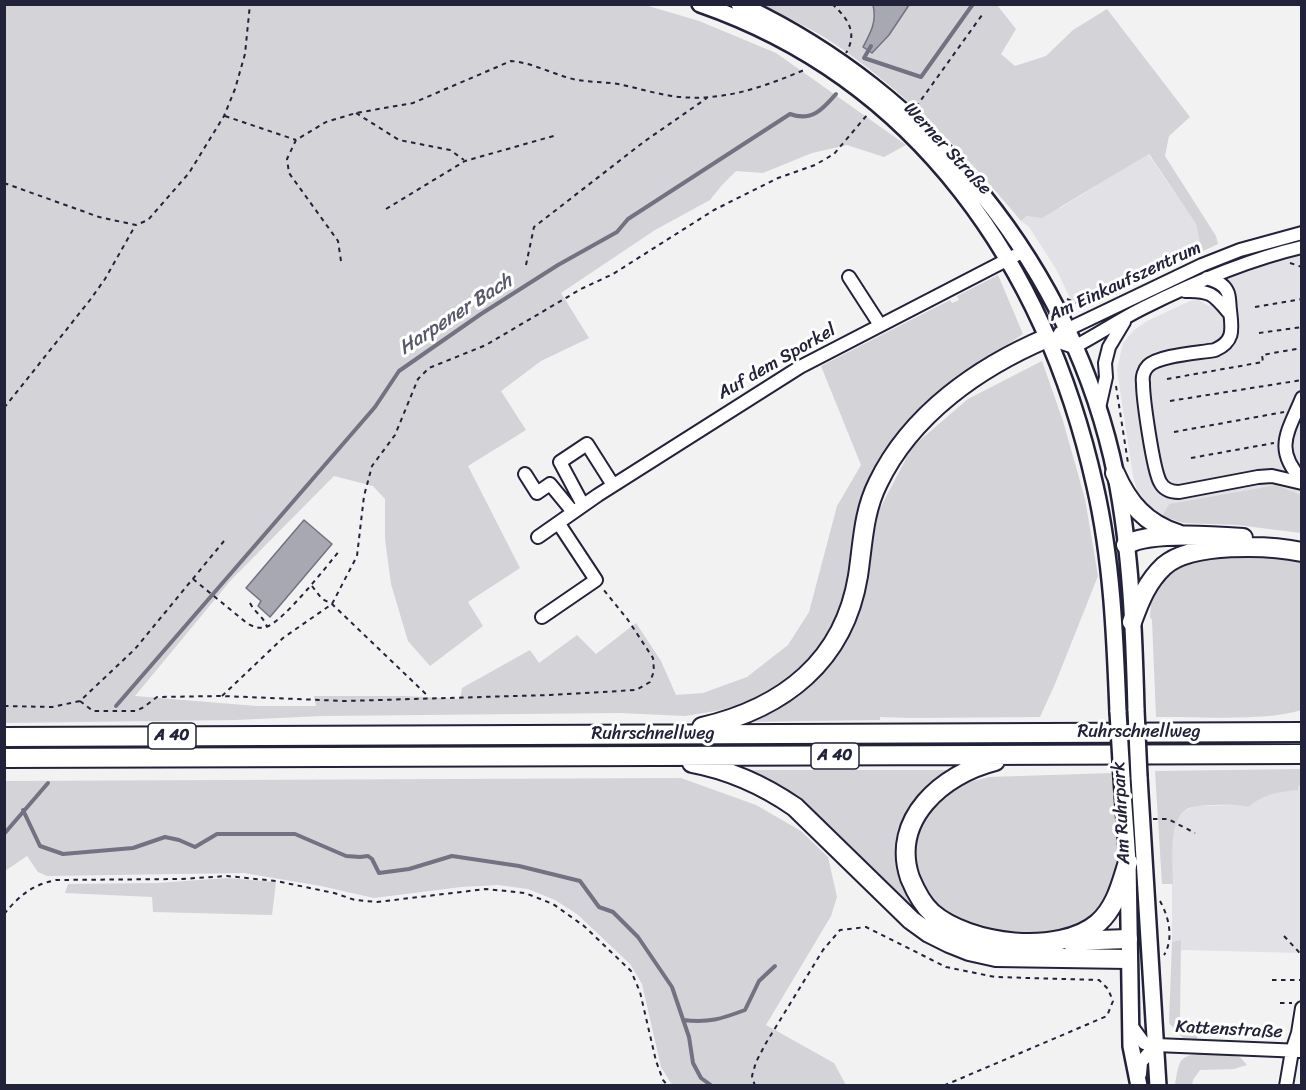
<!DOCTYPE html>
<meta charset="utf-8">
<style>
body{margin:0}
#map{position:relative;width:1306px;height:1090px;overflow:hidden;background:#f2f2f3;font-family:Sriracha,sans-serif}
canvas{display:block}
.frame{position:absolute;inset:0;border:6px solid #22223b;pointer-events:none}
</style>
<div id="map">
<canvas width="1306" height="1090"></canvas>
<div class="frame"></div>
</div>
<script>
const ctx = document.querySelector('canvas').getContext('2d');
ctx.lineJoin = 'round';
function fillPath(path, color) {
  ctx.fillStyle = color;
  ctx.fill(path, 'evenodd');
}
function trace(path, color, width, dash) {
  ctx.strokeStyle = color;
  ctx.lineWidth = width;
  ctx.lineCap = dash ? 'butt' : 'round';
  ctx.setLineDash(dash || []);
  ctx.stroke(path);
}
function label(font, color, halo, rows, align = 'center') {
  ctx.font = font + ' Sriracha,sans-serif';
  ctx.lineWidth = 6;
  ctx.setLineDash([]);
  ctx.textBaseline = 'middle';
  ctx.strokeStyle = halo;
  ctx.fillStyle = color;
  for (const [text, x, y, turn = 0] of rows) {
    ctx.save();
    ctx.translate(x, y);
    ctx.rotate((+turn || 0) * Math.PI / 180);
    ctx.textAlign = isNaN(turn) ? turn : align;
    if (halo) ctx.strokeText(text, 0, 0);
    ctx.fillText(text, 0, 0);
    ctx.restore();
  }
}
fillPath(new Path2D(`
 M1148,154L1196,224L1200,244L1130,278L1077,302L1074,301L1070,298L1056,269L1029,227L1021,221L1027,216L1062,207Z
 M1301,253V495L1276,485L1169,504L1162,516L1148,504L1137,490L1133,476L1117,370L1123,343L1134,330L1147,321L1190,301L1199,300L1209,306L1226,280L1221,276L1263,262Z
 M1298,785H1301V953L1181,950V941L1172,942V840L1177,820L1184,811L1195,806L1237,805L1248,807L1259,798L1273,792L1297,790Z`), '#e2e2e6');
fillPath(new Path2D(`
 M69,4L645,5L699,21L776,53L906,145L884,157L847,145L812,153L763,173L736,171L722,185L710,200L655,230L561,293L589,338L541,361L501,391L526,430L468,466L520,568L468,602L483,626L430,666L408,641L391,584L385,539V499L373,486L334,476L231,580L135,696L256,706H316L314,696H405L460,699L462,688L530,650L539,663L577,635L596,654L636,623L661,661L676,695L703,693L747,677L788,645L809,612L837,506L861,465L821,366L950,300L952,303L959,300L957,296L998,275L1023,334L933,397L884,450L873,471L857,517L846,596L836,619L819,648L800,669L778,687L747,703L716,711L685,716L620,713L322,716L235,720L5,723L4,5Z
 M762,5H997L1016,29L1001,54L1015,66L1046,56L1073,30L1107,9L1190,117L1169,136L1165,156L1216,236L1218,244L1085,306V298L1170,260L1200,244L1196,224L1149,154L1042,218L1027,216L1021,221C964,152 902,88 827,39C807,26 783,16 762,5Z
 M1042,361L1063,421L1085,499L1098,576L1055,684L1040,717L911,718L880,717V720L741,722L811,679L867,559L870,568L874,520L912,447L968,399Z
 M1276,485L1301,495V533L1237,525L1183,523L1162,516L1169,504Z
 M1278,555L1301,559V710C1264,722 1197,716 1156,717L1152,620L1150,617L1151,603L1162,583L1159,579L1169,569L1198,557Z
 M1301,769V785L1298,786V790C1277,792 1264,794 1248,807C1235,804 1223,805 1211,805C1202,806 1191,805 1184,811C1168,825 1173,865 1173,884H1162L1155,771Z
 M739,770H957L900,841L941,925L1112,946V949L995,948L978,945L927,923Z
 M1113,773L1118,864L1108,902L1085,924L1054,935L1001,934L976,929L948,916L927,897L915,867L916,836L927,812L950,791L966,783L989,777Z
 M681,778L756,805L801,831L828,857L837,897L831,916L766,1025L834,1063L846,1085H672L661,1067L642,984L630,964L577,914L555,900L528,889L498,885L461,887L374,898L321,886L244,873L47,876L38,872L27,856L5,871V781Z
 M227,878L276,882L272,915L153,912L152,897L65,893L68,884L157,883Z
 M1181,940L1180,1021L1198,1024L1197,1039L1183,1038L1169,1023L1172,942Z
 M1212,1053L1240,1057L1247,1065L1234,1069L1200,1070L1193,1080L1192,1085H1175C1180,1053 1181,1056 1212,1053Z`), '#d3d3d8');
const water = new Path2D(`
 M873,5H909L889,35L872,53L863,47C871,32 877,21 873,5Z
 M304,520L332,544L270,617L258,606L261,601L246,588Z`);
fillPath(water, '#a8a8b2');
trace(water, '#727282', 1.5);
trace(new Path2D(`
 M871,46L864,58L921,77L973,4
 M116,706L375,407L399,371L481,314L558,265L617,232L628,219L790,114C812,122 823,109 836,94
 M23,810L40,846L63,854L133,848L165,837L179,840L195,847L217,834H295L346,856L360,857L368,856L372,859L379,873L409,869L452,856L519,866L580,881L599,907L613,912L638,937L672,987L689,1037L693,1063L701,1078L712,1086
 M4,834L48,783
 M683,1020C709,1023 721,1019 745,1010L759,981L775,966`), '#727282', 4);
const minor = new Path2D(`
 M849,277L880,325
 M1207,278C1215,281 1223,283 1227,291C1230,296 1229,304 1230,310C1232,329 1235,341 1215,350C1199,353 1159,355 1148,366C1144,370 1142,377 1143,383C1143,399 1153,469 1160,482C1164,490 1171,492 1179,492L1258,477L1272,476L1302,483
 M1185,291C1211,290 1214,295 1230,314
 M1060,333L1202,265L1240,250L1302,233
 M1047,338L1074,347C1097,335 1119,320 1143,308C1193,283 1246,260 1302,247
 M1302,398C1288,432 1273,449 1302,480
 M1099,408L1106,377L1105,363L1109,347L1124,322
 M525,474L537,493L550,484L573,512
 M583,505L560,462L587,444L613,485
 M538,537L598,495L800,367L1024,251
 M542,617L596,580L559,524
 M1130,1024L1144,1043L1156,1045L1302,1051
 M1140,1074L1141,1062L1156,1045
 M1286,1086L1292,1051L1298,1033L1302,1008`);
const major = new Path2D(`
 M700,4C919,80 1046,267 1095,486C1112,560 1115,636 1118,712
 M739,4C929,92 1074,269 1116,476C1131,552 1134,632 1136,710
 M1139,777L1158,1086
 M1122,778L1128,862L1131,1046L1139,1086`);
const highway = new Path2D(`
 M1115,473C1128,503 1146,524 1178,534
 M1126,545C1148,531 1216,536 1243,538
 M1132,622C1140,600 1147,582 1164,566C1191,542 1269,545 1302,552
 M702,727C784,708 844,661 858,576C863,543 863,513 878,483C911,414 979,367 1047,338
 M4,737L1302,732
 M4,758L1302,754
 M995,761C943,774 890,819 910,878C915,890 922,904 932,913C969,945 1059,956 1098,923C1116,907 1121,884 1128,862
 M692,763C730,770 763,785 795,807L911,920L929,933L949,943L969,951L996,957L1128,959
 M1070,941L1128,939`);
trace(minor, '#22223b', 16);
trace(major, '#22223b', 20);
trace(highway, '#22223b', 22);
trace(new Path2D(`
 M832,4C848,18 858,33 846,53
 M916,107L982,15
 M356,113L399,140L450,150L464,160
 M225,116L296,140
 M4,183L99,217L136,225L148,220L189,173L224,116L235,89L245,54L250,4
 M386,209L465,161L557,135
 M341,261L338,241L289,173L287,159L296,140L326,122L356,113L413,103L511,61C534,63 554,75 577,80C590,82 604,82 618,84C638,88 659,95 680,97C724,101 764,87 804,70
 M1290,263L1302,267
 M526,265L534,227L645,141L707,98
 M1067,299L1080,304
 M1255,307L1302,299
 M1259,333L1302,327
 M1167,379L1263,362L1262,355L1302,348
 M1116,386L1128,463
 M1170,401L1302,380
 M4,408L90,300L105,279L135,226
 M1174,432L1284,412
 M1191,458L1274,443
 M193,579L248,624C254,627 259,629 266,627C283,622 327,566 340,550
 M312,586L322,599L332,604L429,697
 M250,603C255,613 264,617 267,627
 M222,696L283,638L332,604L357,556L364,496L372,466L395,435L418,379L429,368L486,345L581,289L613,274L714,210L778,178L815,165L834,154L867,115
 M80,701L93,711H136L144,707L157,697L222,696L345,701L550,695L636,690L650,682L654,671L653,658L628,620L603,589
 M4,706L52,707L80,701L135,649L224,541
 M1153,819H1168L1195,833
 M1160,901C1169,917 1174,939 1164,955
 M4,914C20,895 32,885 56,880L181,879L227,876L276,881L334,893L355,900L377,902L486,889L525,893L553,904L584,926L631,971L640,992L656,1061L663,1080L668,1086
 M1284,936L1298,951L1302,956
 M1272,980H1302
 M1280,1003H1292
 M755,1086L752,1076L756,1062L766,1043L823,950L840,930L866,927L946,967L995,977L1099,980L1108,989L1113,1001L1107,1016L943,1086`), '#22223b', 2, [4.5, 4.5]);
trace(minor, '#fff', 12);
trace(major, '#fff', 15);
trace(highway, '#fff', 18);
const majorBridge = new Path2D(`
 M1136,710L1139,777
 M1118,712L1122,778`);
trace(majorBridge, '#22223b', 20, []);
trace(majorBridge, '#fff', 15);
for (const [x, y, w] of [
 [172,736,48],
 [835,756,48]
]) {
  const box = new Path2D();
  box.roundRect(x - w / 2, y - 13, w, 26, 4.5);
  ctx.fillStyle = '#fff';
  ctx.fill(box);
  trace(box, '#22223b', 1.5);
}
label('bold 16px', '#22223b', null, [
 ["A 40",172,736],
 ["A 40",835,756]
]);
label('18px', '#22223b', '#fff', [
 ["Werner Straße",947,149,47],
 ["Am Einkaufszentrum",1125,282,-25],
 ["Auf dem Sporkel",777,362,-30],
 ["Ruhrschnellweg",1139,732],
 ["Ruhrschnellweg",653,734],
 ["Am Ruhrpark",1122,813,-93],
 ["Kattenstraße",1229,1030,3]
]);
label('italic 20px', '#58586b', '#fff', [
 ["Harpener Bach",456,315,-33]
]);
</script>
